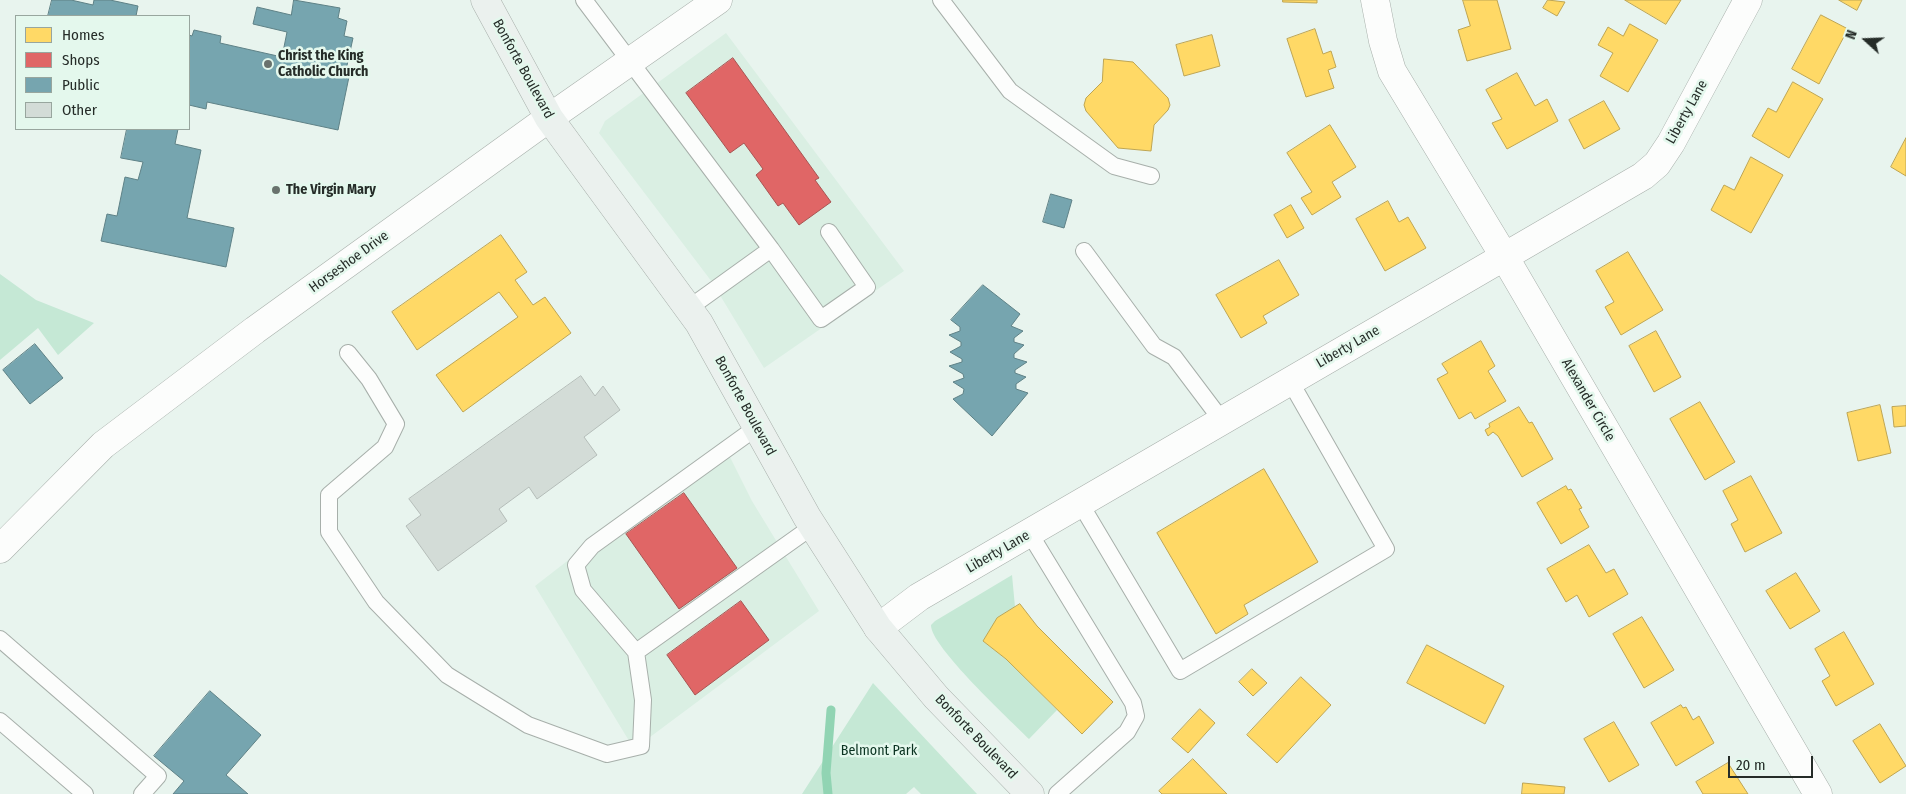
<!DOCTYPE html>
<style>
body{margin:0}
#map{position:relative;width:1906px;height:794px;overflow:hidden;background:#e8f4ee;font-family:"Fira Sans Condensed",sans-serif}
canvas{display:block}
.legend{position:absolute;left:15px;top:15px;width:175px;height:115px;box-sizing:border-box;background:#e4f8ed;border:1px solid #98a69e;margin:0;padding:6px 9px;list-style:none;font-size:15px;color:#252c28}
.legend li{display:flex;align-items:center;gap:10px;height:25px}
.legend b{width:25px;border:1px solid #98a69e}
.north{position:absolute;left:1841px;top:15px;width:50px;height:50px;-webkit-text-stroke:4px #e4f8ed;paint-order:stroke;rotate:290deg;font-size:14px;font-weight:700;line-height:20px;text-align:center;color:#252c28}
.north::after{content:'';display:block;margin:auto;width:18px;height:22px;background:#252c28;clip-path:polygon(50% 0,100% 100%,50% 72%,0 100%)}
.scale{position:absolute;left:1728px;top:756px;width:85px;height:22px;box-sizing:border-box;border:2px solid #252c28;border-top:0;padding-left:6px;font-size:15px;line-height:18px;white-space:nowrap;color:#252c28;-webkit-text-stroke:4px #e4f8ed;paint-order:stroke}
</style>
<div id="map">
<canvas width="1906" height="794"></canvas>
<ul class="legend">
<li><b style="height:14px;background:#ffd966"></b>Homes</li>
<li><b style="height:14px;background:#e06666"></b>Shops</li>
<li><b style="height:14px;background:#76a5af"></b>Public</li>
<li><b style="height:14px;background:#d3dcd7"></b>Other</li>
</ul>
<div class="north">N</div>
<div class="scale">20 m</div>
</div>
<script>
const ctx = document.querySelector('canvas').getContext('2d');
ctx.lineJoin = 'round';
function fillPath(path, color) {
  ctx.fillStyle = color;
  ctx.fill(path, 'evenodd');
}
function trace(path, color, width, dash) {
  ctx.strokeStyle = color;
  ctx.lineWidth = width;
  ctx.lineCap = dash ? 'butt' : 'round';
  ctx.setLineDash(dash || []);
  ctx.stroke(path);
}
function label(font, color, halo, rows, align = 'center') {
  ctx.font = font + ' "Fira Sans Condensed",sans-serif';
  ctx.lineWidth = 5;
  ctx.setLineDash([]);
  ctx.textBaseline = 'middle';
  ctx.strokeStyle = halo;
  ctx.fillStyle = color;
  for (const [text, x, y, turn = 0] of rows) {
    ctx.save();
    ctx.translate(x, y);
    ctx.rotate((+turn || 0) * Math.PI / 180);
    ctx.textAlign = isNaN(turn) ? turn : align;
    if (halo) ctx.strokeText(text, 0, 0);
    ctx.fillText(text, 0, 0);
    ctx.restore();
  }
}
fillPath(new Path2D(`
 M726,33L904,271L764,368L712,282L599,133L605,121Z
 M722,441L752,501L819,611L634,749L535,586Z`), '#daefe3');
fillPath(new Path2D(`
 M0,274L36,300L94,323L58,355L38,328L0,360Z
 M1012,575L1015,607L997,619L983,641L1006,659L1057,710L1029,739C1011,721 930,646 931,625L935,621Z
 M873,683L977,794H921L914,787L906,794H802Z`), '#c5e8d5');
const homes = new Path2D(`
 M1283,0H1317V3L1283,2Z
 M1463,0H1497L1511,49L1467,61L1458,30L1470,26Z
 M1548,0L1565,2L1557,16L1543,8Z
 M1625,0H1681L1666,24Z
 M1839,0H1862L1857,10Z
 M1821,15L1848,29L1819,84L1792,69Z
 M1630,24L1658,40L1628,92L1600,76L1613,53L1598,45L1608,27L1623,36Z
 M1315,29L1323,54L1331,51L1336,67L1328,70L1334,88L1306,97L1287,39Z
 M1212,35L1220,66L1184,76L1176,45Z
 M1104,59L1133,62L1168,98L1170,105L1168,110L1154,125L1151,151L1118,148L1086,111L1084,105L1086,98L1102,82Z
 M1517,73L1535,106L1547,99L1558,121L1507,149L1492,123L1502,119L1486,90Z
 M1793,82L1823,99L1789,158L1752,136L1768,108L1776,112Z
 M1604,101L1620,129L1584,149L1569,120Z
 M1330,125L1356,167L1332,182L1341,197L1312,215L1301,198L1312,192L1287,153Z
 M1906,138V176L1891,167Z
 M1751,157L1783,175L1751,233L1711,210L1724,185L1734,190Z
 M1388,201L1399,222L1408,217L1426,248L1385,271L1356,219Z
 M1291,205L1304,228L1287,238L1274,215Z
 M501,235L527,272L515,280L533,305L545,297L571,333L463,412L436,375L518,317L499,292L417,350L392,312Z
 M1628,252L1663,310L1621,335L1605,307L1614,302L1596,271Z
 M1279,260L1299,295L1263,316L1267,323L1241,338L1216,295Z
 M1656,331L1681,377L1654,392L1629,346Z
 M1481,341L1495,366L1488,371L1506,401L1475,419L1471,412L1459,419L1437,379L1448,373L1442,364Z
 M1700,402L1735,462L1705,480L1670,419Z
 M1880,405L1891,453L1858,461L1847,413Z
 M1906,406V426L1894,427L1892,407Z
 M1519,407L1529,423L1532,422L1553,459L1522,477L1498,436L1493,432L1488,436L1485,430L1490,427L1489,424Z
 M1264,469L1318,562L1244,605L1248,614L1216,634L1157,533Z
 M1751,476L1782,533L1745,552L1731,524L1738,520L1723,491Z
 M1566,486L1568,490L1571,489L1582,508L1579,509L1589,527L1561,544L1537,503Z
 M1589,545L1606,573L1614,569L1628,594L1589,617L1577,595L1566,602L1547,569Z
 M1796,573L1820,611L1790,629L1766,591Z
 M1020,604L1037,626L1113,702L1082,734L1006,659L983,641L997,618Z
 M1642,617L1674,670L1644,688L1613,634Z
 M1844,632L1874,684L1836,706L1822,681L1830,676L1815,649Z
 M1427,645L1504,686L1485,724L1407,683Z
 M1252,669L1267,683L1253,696L1239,682Z
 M1301,677L1331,705L1277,763L1247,735Z
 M1681,705L1683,708L1686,707L1693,720L1699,716L1714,743L1676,766L1651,723Z
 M1200,709L1215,723L1188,753L1172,739Z
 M1614,722L1639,765L1609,782L1584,739Z
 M1880,724L1906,766L1880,783L1853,741Z
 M1193,759L1227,794H1162L1159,791Z
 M1728,763L1748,794H1703L1696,782Z
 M1523,783L1565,787L1564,794H1522Z`);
fillPath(homes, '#ffd966');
trace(homes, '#bea553', 1);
const shops = new Path2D(`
 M733,58L819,178L815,180L831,202L799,225L783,203L778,206L756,175L763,169L744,143L730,153L686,93Z
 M684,493L737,568L679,609L626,534Z
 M741,601L769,640L695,695L667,655Z`);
fillPath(shops, '#e06666');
trace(shops, '#a85553', 1);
const public = new Path2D(`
 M52,0H71L93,5L94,0H110L138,6L136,16H48Z
 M294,0L340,8L338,18L347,21L344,36L353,38L346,70L350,72L338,130L207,102L206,109L189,105V35L192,36L194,30L221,36L220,43L282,57L287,32L253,24L257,7L291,15Z
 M127,129H178L175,144L201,150L187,218L234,228L226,267L101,241L107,214L117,216L125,177L138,180L143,162L121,158Z
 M1051,194L1072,200L1064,228L1043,222Z
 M983,285L1020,314L1011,326L1023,331L1014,338V342L1024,345L1014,354V358L1027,362L1015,370V373L1026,377L1016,384V389L1028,393L992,436L953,399L963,394L964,389L953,382L964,378L963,374L949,366L962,362V359L950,352L961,346V342L949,335L960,331V327L951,320Z
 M35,344L63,378L30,404L3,370Z
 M210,691L261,735L226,775L248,794H173L184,781L154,756Z`);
fillPath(public, '#76a5af');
trace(public, '#5e8186', 1);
trace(new Path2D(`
 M828,794L826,773L831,710`), '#91d4b3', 9);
const building = new Path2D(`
 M581,376L595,396L603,386L620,410L584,437L597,455L537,499L529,487L499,509L507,521L438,571L406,526L421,515L409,499Z`);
fillPath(building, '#d3dcd7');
trace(building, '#b4bcb8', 1);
const service = new Path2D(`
 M584,0L771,249L689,308
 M941,0L1010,91L1114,166L1151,176
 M771,249L821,319L867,287L829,232
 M1084,251L1154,346L1174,357L1223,422
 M348,353L369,379L396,424L385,447L329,495V532L376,602L447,675L528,725L607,754L641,746L643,700L636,652
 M757,427L592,546L576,565L583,590L636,652L813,526
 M1080,503L1180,671L1386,549L1290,381
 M1030,534L1133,703L1136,716L1127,732L1057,794
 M0,639L158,776L142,794
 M0,721L85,794`);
const minor = new Path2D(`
 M1375,0L1383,41L1392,71L1504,256L1818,794
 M0,549L103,445L255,330L549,118L718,0
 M878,628L919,597L1643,176L1657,164L1671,143L1748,0`);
const secondary = new Path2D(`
 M485,0L549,118L699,323L807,517L878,628L936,697L1030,794`);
trace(service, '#a7afaa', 18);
trace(minor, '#a7afaa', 29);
trace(secondary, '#a7afaa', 29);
trace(service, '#fcfdfc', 16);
trace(minor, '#fcfdfc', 28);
trace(secondary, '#ebf1ee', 28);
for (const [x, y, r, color] of [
 [268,64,5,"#69726d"],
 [276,190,5,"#69726d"]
]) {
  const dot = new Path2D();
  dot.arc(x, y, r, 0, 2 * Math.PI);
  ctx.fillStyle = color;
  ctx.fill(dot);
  trace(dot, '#e4f8ed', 2);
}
label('bold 14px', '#252c28', '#e4f8ed', [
 ["Christ the King",278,56],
 ["Catholic Church",278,72],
 ["The Virgin Mary",286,190]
], 'left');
label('14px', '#252c28', '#e4f8ed', [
 ["Bonforte Boulevard",523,69,61],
 ["Liberty Lane",1687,112,-61],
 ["Horseshoe Drive",349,262,-36],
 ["Liberty Lane",1348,347,-30],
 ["Alexander Circle",1588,400,60],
 ["Bonforte Boulevard",745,406,61],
 ["Liberty Lane",998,552,-30],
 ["Bonforte Boulevard",976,737,46]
]);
label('14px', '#0a3321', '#e4f8ed', [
 ["Belmont Park",879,751]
]);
</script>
